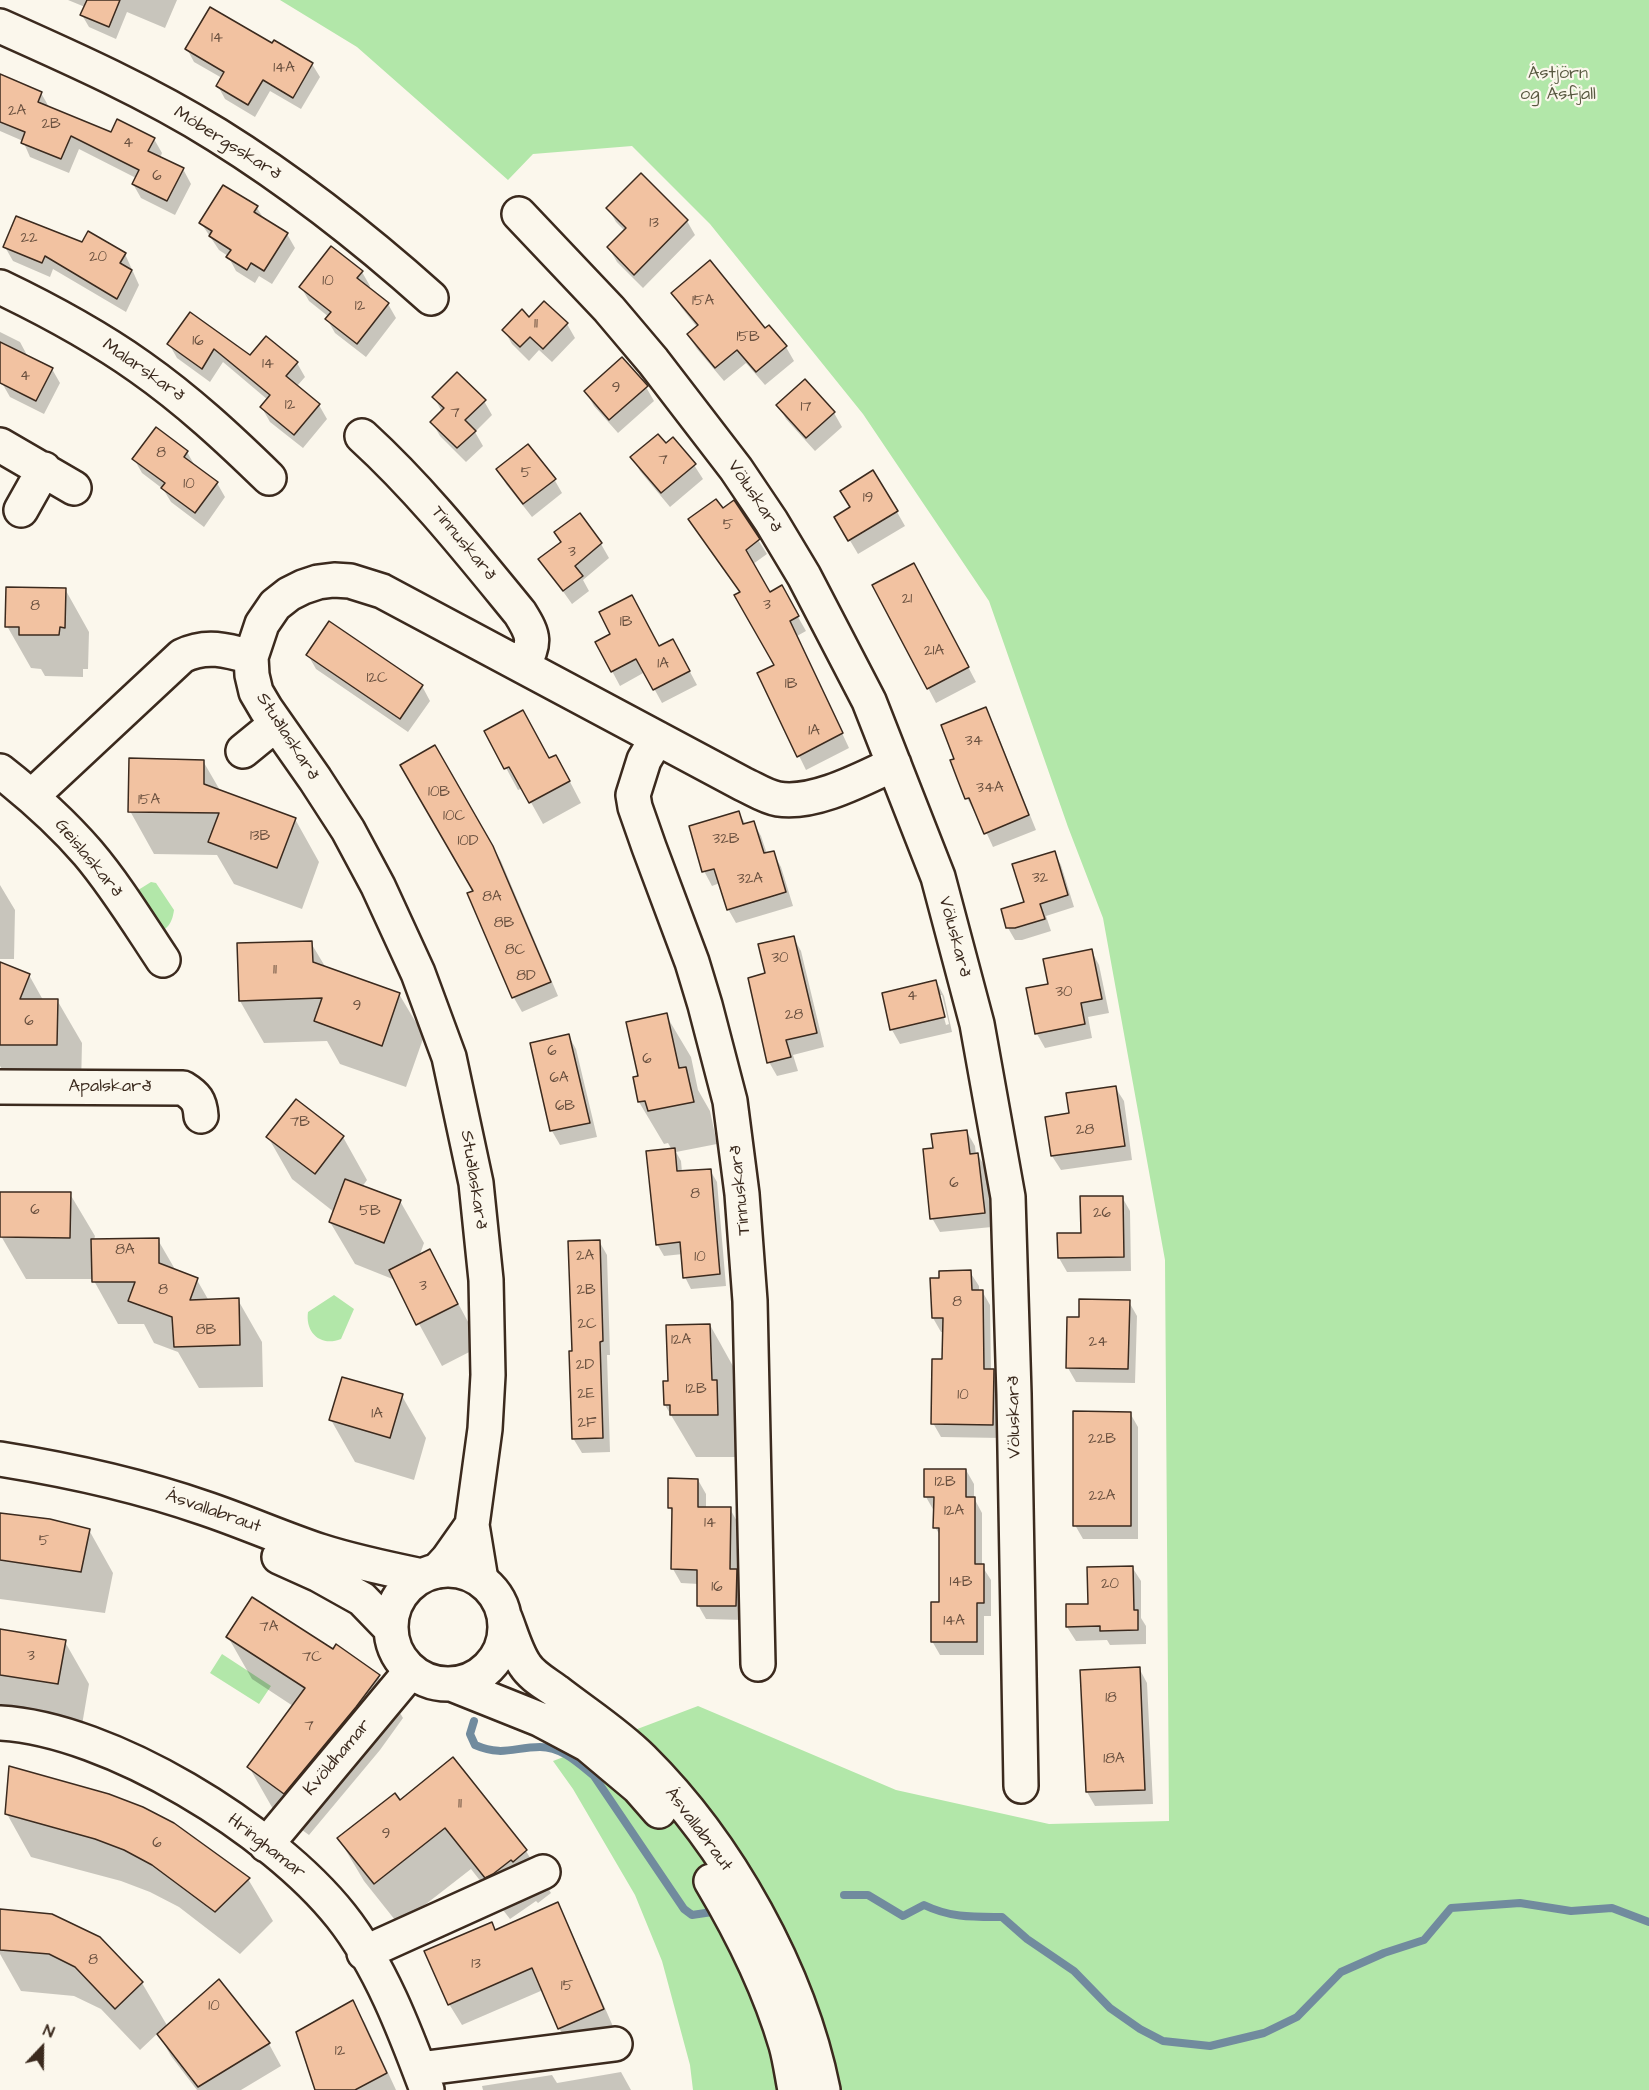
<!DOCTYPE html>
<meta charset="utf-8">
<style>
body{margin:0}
#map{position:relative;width:1649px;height:2090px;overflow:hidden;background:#fbf7ec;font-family:"Architects Daughter",sans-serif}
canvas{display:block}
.north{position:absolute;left:12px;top:2018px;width:60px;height:60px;-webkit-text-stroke:4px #fbf7ec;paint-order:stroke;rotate:22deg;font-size:16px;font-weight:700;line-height:24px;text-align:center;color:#3b2a1e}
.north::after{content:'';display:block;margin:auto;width:21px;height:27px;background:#3b2a1e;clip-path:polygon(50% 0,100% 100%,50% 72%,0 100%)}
</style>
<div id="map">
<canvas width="1649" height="2090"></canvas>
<div class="north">N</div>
</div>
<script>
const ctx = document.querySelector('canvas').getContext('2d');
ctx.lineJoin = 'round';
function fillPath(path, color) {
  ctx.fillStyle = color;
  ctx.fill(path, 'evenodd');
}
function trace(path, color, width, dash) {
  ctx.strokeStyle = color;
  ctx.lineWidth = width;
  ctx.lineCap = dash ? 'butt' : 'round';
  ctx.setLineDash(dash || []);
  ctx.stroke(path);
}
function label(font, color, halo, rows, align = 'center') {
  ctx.font = font + ' "Architects Daughter",sans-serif';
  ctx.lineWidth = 4.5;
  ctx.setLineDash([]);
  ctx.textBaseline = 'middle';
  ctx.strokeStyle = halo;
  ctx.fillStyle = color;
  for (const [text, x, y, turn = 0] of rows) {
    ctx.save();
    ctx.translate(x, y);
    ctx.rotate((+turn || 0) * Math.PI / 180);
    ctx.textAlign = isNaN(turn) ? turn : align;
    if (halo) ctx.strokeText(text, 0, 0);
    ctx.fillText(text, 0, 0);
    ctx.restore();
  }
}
fillPath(new Path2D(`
 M280,0H1649V2090H693L690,2065L662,1961L635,1895L573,1789L553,1761L698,1706L896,1790L1049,1824L1169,1821L1165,1260L1103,918L1068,827L989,601L863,414L710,224L632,146L533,154L508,180L357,47Z
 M151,882L156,883L174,910C172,924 168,928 156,935L127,897Z
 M334,1295L354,1309L341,1339C321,1347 305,1333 308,1312Z
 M222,1654L271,1686L259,1704L210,1673Z`), '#b2e7a9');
fillPath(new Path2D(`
 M68,0H177L165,28L127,12L116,39L89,27L82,15L85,7Z
 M273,45L312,64L320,77L301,109L270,91L255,117L225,99L218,86L222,78L194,62L187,49Z
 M0,88L41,93L49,107L111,134L154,139L162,153L160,158L183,169L191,184L175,215L141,198L133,184L136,178L79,149L69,173L30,157L23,141L0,131Z
 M641,175L687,221L695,235L643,288L617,262L609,248L625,231L616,222L608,208Z
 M257,208L264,219L287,234L295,248L272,284L259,276L255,283L236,271L228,256L219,250L201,223Z
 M82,244L125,254L139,285L126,312L53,269L50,277L13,261L5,247Z
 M362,272L370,286L368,289L388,304L396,318L366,357L335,333L327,319L329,317L309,301L301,287Z
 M673,293L764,330L769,327L786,347L794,361L765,385L746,363L724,381L697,349L688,335L697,327L681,307Z
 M190,314L251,357L297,363L305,377L297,386L319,405L327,419L303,448L270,422L262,408L268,400L223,362L210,382L177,358L169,344Z
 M529,319L567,324L575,338L552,362L539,350L529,361L512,344L504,330Z
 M0,332L20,342L28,357L52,369L60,383L44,414L10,397L2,383L0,379Z
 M646,387L654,401L618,433L594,406L586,392Z
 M434,397L484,401L492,415L475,432L483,446L466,462L440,436L432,422L442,412Z
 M778,405L834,413L842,427L815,451L786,419Z
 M665,445L694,465L703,479L670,507L640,471L632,457Z
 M187,452L195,466L217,483L225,497L204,527L171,502L163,489L142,473L134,459Z
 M498,470L554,479L562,493L532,517L506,484Z
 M734,502L767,554L753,564L770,594L781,587L806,631L797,636L849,748L806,770L759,674L776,666L741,593L689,520L723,511Z
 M897,512L905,526L858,554L836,517Z
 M601,544L609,558L583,580L589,591L572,604L540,559Z
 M922,579L976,682L936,703L874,586Z
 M65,589L89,632L88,669H83V677L45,676L41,669L31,668L7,626Z
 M597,643L659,648L681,655L697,685L662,703L645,672L620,686Z
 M308,655L422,686L430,701L408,732L316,669Z
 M985,709L993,723L1036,830L993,847L977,812L975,813L967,798L956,760Z
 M486,731L549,760L568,778L581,803L543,824L523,788L518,790Z
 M435,747L501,861L558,996L522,1012L514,998L469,894L475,891Z
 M203,761L221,792L295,819L319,862L302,909L234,884L217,855L154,854L130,811Z
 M739,813L746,825L753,822L761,836L767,854L773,853L781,867L793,906L736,923L728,909L720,883L712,886L704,871Z
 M1054,853L1061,865L1074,907L1046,916L1051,931L1022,940H1015L1008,928L1026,903Z
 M0,885L15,910L14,959H0Z
 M793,937L801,951L824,1047L793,1055L798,1071L777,1076L769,1062L767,974Z
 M311,943L326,968L399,994L424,1036L406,1087L340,1064L327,1041L264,1043L240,1001Z
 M1091,950L1099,965L1109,1013L1088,1017L1092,1038L1045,1048L1037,1034L1028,989L1049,985Z
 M0,963L29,975L43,1000H57L82,1043L81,1087L12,1086L0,1066Z
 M936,981L944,996L952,1032L900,1044L892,1030ZM938,995H942L949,1024L946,1025Z
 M666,1015L691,1057L698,1090L710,1111L717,1144L676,1152L681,1161L682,1172L710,1170L717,1182L726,1286L691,1289L685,1277L683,1254L664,1256L657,1244L672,1150L668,1143L664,1144L639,1102L640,1078Z
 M568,1035L576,1049L597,1137L560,1145L552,1131L531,1044Z
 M1115,1087L1124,1101L1132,1160L1061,1170L1052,1156L1047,1118L1071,1114Z
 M296,1101L343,1137L367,1180L362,1187L400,1201L424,1243L419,1257L430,1251L481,1346L442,1366L395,1280L355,1264L330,1222L334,1212L292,1179L268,1137Z
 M967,1132L975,1146L976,1155H978L986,1169L992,1227L940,1232L932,1218L934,1149Z
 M70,1194L95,1236L94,1240H158L176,1271L197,1280L209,1301L238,1300L262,1342L263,1387L199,1388L178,1352L154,1343L144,1324H118L93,1279H26L1,1236Z
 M1122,1197L1130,1211L1131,1271L1067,1272L1059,1258Z
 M599,1241L607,1255L610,1355H607L610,1452L582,1453L573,1438V1353Z
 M970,1272L979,1286V1291H982L990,1305L991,1370H993L1001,1385V1438L941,1437L933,1423L944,1361V1332H941L933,1318L940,1279Z
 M1129,1302L1137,1316L1135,1383L1076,1382L1068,1368L1080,1319Z
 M710,1325L734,1368L735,1413L741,1424V1457H696L665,1405L669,1383Z
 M402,1396L426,1438L414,1480L355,1462L331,1420Z
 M1130,1413L1138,1427V1539H1083L1075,1525Z
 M966,1470L974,1484V1498L982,1513V1566L991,1580V1616H984V1655H940L932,1641L940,1604L941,1537L935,1527L934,1511L926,1497Z
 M698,1480L706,1494V1508L730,1509L738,1523V1573L744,1585V1620L706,1619L698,1605L699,1584L681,1583L673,1569L674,1515L670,1508Z
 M0,1514L89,1530L113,1573L105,1613L0,1599Z
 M1132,1567L1141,1581V1618L1146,1626V1644L1110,1645L1107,1640L1076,1641L1067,1627Z
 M0,1631L65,1642L89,1684L82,1725L0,1712Z
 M228,1637L333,1651L378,1676L403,1718L380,1750L309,1835L273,1809L249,1767L293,1706L252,1679Z
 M1139,1668L1147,1683L1153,1804L1095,1806L1087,1792L1081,1671Z
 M453,1759L526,1851L551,1893L538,1903L536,1901L510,1919L471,1869L399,1925L364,1881L339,1839L400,1802Z
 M7,1814L248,1879L273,1921L240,1954L179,1907L150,1892L121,1881L31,1857Z
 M557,1904L569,1926L615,2031L572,2050L559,2028L543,1990L462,2025L449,2004L496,1931Z
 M0,1918L142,1983L168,2027L218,1981L269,2044L281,2066L241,2090H197L171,2056L158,2033L140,2050L101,2009L74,1996L21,1991L0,1954Z
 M352,2002L365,2023L396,2090H317Z
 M621,2072L631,2090H483L482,2086L552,2075L557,2083Z`), '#0003');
trace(new Path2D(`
 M474,1721L470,1734L475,1745C503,1757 514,1747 540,1747C562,1747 578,1763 594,1776L684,1909L692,1915L712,1912
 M844,1895H868L903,1916L924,1905C951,1918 973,1917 1002,1917L1027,1939L1074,1971L1110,2008L1140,2029L1163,2041L1210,2046L1264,2033L1297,2017L1341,1972L1384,1953L1424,1940L1451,1908L1520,1903L1571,1911L1612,1908L1649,1922`), '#718b9e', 8);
const building = new Path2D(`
 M87,0H120L109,27L80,15Z
 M210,7L272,43L274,40L313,63L293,98L263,80L248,105L216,86L224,72L185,49Z
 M0,74L42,92L38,102L111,132L117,119L155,138L148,151L184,168L167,201L132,184L139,170L71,136L61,159L21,143L25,132L0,122Z
 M641,173L688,220L634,275L607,247L626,228L606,208Z
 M223,185L258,206L254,212L288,233L264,271L251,263L247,270L226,257L231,250L209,236L212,231L199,223Z
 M16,216L82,242L88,231L126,253L120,263L132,270L117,299L45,256L42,263L3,247Z
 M331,246L363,271L357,278L389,303L357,344L325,319L331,312L299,287Z
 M710,260L765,328L769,325L787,346L756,372L737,350L715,368L687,334L698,325L671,293Z
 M544,301L568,323L543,349L530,337L520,347L502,330L522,309L529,317Z
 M190,312L250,355L266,336L298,362L286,376L320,404L294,435L260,407L270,395L214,349L202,369L167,344Z
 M0,342L53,368L36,401L0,383Z
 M622,357L648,386L609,420L584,391Z
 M457,372L486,400L465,420L476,431L457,448L430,422L444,408L432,397Z
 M805,379L835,412L806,438L776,405Z
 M156,427L188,451L184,457L218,482L195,513L161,488L165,483L132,459Z
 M658,434L666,443L673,437L696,464L661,493L630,457Z
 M528,444L556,479L523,504L496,469Z
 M873,470L898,511L848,541L834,517L850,507L840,491Z
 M716,499L723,508L734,500L760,539L746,550L770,592L782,585L799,616L790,621L843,733L797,757L757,673L774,665L734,595L740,592L688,519Z
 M580,513L602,543L575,566L583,576L563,591L538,559L561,542L554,532Z
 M914,563L969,667L927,689L872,585Z
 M6,587L66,588L65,628L60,627L59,635H19V627H5Z
 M632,595L659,646L673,639L690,671L653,690L636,659L611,672L595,642L610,634L599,612Z
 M329,621L423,685L400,719L306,655Z
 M986,707L1029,815L984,834L969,798L965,799L958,781L950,760L954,759L941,725Z
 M523,710L549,758L556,755L570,781L529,803L509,767L504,769L484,731Z
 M435,745L493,846L551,982L512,998L467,893L473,891L400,765Z
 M129,758L204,760V784L296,818L277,868L208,842L219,813L128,812Z
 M739,811L743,824L754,821L764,853L774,851L786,892L727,910L714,869L702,872L689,826Z
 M1055,851L1068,895L1040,904L1045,919L1015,928H1006L1001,909L1024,902L1012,864Z
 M794,936L817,1033L786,1040L791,1057L767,1063L748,978L765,973L758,944Z
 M312,941L313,962L400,993L382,1046L314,1021L322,998L239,1001L237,943Z
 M1092,949L1102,999L1081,1003L1085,1024L1035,1034L1026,988L1048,984L1043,959Z
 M0,962L30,974L20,999H58L57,1045H0Z
 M936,980L945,1017L890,1030L882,993Z
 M667,1013L679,1068L686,1067L694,1102L648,1111L645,1101L638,1102L633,1077L638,1076L626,1022Z
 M569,1034L590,1123L550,1131L530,1043Z
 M1116,1086L1125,1146L1051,1156L1045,1117L1069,1113L1066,1093Z
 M296,1099L344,1136L315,1174L266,1137Z
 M967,1130L970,1154L978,1153L985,1213L930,1219L923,1149L933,1148L931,1134Z
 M675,1148L677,1171L711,1169L720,1274L683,1278L680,1242L656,1245L646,1151Z
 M345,1179L401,1200L384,1243L329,1222Z
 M0,1192H71L70,1238L0,1237Z
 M1080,1196H1123L1124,1257L1058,1258L1057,1233H1081Z
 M159,1238V1263L198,1278L190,1300L239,1298L240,1345L174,1347L172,1317L128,1301L135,1282H92L91,1239Z
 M600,1240L603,1341L600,1342L603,1438L572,1439L569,1351H572L568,1241Z
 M430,1249L458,1304L416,1325L389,1270Z
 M971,1270L972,1290H983L984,1369H994L993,1425L931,1424L932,1359H942L943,1318H932L930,1278H939V1271Z
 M1079,1299L1130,1300L1128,1369L1066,1368L1067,1317H1079Z
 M710,1324L712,1380H717L718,1415H670V1405H664L663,1381H668L666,1325Z
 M342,1377L403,1394L390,1438L329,1420Z
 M1073,1411L1131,1412V1526H1073Z
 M924,1469H966V1497H975V1564H984V1603H977V1642H931V1602H939V1528H933L934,1497H924Z
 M668,1478L698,1479V1507H731L730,1569H737L736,1606H697V1570L671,1569L672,1508H668Z
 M0,1513L50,1519L90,1529L81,1572L0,1560Z
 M1133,1566L1134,1610H1138V1630L1100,1631V1626L1066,1627V1604H1088L1087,1567Z
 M252,1597L333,1649L336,1644L380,1675L356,1707L284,1794L247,1767L305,1688L226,1637Z
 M0,1629L66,1640L58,1684L0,1675Z
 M1140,1667L1145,1790L1086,1792L1080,1670Z
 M453,1757L527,1850L513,1862L511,1860L493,1874L485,1878L445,1828L374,1884L337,1838L395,1793L400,1800Z
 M9,1766L109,1794L143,1807L174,1823L250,1878L215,1912L152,1865L124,1850L95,1839L5,1814Z
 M558,1902L604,2009L558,2029L532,1968L448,2005L424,1951L492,1922L495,1930Z
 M0,1909L52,1914L100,1937L143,1982L115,2009L75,1967L49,1954L0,1950Z
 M219,1979L270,2043L198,2087L157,2034Z
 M353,2000L387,2073L355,2090H315L296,2032Z`);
fillPath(building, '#f2c2a1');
trace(building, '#3b2a1e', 1.5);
const minor = new Path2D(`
 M0,26C74,59 148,92 217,135C294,183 364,238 431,298
 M519,214L609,309L653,361L736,469L771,521L804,576L869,701L938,877L977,1024L1008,1197L1014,1394L1021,1786
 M0,287C48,310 96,336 140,367C187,400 228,438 269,478
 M362,436C421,490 470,552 520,613C535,637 535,642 523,666
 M0,445L74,488
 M21,510L44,469
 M657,738L644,760L633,795L635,807L649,847L692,962L705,1005L730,1101L742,1194L750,1301L758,1664
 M243,751L276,724
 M0,771C32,796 62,823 88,853C116,886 139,924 163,960
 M32,796L182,656C206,644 227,650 251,657
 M0,1087L183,1088C196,1096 200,1101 201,1116
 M437,1571L448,1559L472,1525
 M481,1580L472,1525L485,1429L488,1375L486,1280L476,1183L449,1057L418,973L378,886L348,830L315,779L266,709L256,692L252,675L251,657L262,624L275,605L289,594L303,587L318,582L334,580L350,581L382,591L743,784C754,789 766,797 778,799C814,805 862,779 894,764
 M0,1723C110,1729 273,1830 341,1916C380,1965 405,2031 427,2090
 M266,1845L411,1671
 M364,1953L543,1872
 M419,2069L615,2044`);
const major = new Path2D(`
 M0,1459C69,1470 138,1485 204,1508C243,1521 281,1538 320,1551C354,1562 388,1569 422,1576
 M279,1557L319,1575L362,1599L391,1629
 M391 1627a57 57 0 1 1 114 0a57 57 0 1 1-114 0Z
 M505,1618C511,1633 516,1652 525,1665C532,1676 545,1683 556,1691C584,1713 616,1733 642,1759C728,1844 799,1971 823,2090
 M454,1685L539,1719L588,1745L638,1787L659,1811
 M711,1881C742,1933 769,1987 786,2045C790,2059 792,2075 795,2090`);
trace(minor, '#3b2a1e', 38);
trace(major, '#3b2a1e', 38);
trace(minor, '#fbf7ec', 33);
trace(major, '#fbf7ec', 33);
label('15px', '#69503f', null, [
 ["14",217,39],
 ["14A",284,69],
 ["2A",17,112],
 ["2B",51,125],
 ["4",128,144],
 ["6",157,177],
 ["13",654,224],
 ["22",29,239],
 ["20",98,258],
 ["10",328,282],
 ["15A",703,302],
 ["12",360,307],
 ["11",536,325],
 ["15B",748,338],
 ["16",198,342],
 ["14",268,365],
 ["4",25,377],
 ["9",616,389],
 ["12",290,406],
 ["17",806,408],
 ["7",455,414],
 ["8",161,454],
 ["7",663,461],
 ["5",526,474],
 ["10",189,485],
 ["19",868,499],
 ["5",728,526],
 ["3",572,553],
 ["21",907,600],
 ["3",767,606],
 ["8",35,607],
 ["1B",626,623],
 ["21A",934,652],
 ["1A",663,665],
 ["12C",377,679],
 ["1B",791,685],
 ["1A",814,732],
 ["34",974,742],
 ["34A",990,789],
 ["10B",439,793],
 ["15A",149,801],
 ["10C",454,817],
 ["13B",260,837],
 ["32B",726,840],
 ["10D",468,842],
 ["32",1040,879],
 ["32A",750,880],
 ["8A",492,898],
 ["8B",504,924],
 ["8C",515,951],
 ["30",780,959],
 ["11",275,971],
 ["8D",526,977],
 ["30",1064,993],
 ["4",912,997],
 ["9",357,1007],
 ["28",794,1016],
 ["6",29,1022],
 ["6",552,1052],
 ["6",647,1060],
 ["6A",559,1079],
 ["6B",565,1107],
 ["7B",300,1123],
 ["28",1085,1131],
 ["6",954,1184],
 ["8",695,1195],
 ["6",35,1211],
 ["5B",370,1212],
 ["26",1102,1214],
 ["8A",125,1251],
 ["2A",585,1257],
 ["10",700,1258],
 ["3",423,1287],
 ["8",163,1291],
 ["2B",586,1291],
 ["8",957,1303],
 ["2C",587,1325],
 ["8B",206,1331],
 ["12A",681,1341],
 ["24",1098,1343],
 ["2D",585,1366],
 ["12B",696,1390],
 ["2E",586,1395],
 ["10",963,1396],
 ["1A",377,1415],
 ["2F",587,1424],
 ["22B",1102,1440],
 ["12B",945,1483],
 ["22A",1102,1497],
 ["12A",954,1512],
 ["14",710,1524],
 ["5",44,1542],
 ["14B",961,1583],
 ["20",1110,1585],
 ["16",717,1588],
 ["14A",954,1622],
 ["7A",269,1628],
 ["3",31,1657],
 ["7C",312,1658],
 ["18",1111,1699],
 ["7",309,1727],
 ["18A",1114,1760],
 ["11",460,1805],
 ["9",386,1835],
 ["6",157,1844],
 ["8",93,1961],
 ["13",476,1965],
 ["15",567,1987],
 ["10",214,2007],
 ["12",340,2052]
]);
label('18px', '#595941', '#fbf7ec', [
 ["Ástjörn",1558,74],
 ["og Ásfjall",1558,95]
]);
label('18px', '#3b2a1e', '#fbf7ec', [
 ["Móbergsskarð",227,144,32],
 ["Malarskarð",143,371,35],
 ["Völuskarð",754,497,56],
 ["Tinnuskarð",463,544,50],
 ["Stuðlaskarð",287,737,57],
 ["Geislaskarð",88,859,50],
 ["Völuskarð",954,937,75],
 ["Apalskarð",110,1087],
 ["Stuðlaskarð",473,1180,81],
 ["Tinnuskarð",741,1190,-96],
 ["Völuskarð",1015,1417,-91],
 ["Ásvallabraut",213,1512,19],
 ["Kvöldhamar",338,1758,-50],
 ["Ásvallabraut",698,1830,53],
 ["Hringhamar",266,1847,38]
]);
</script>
